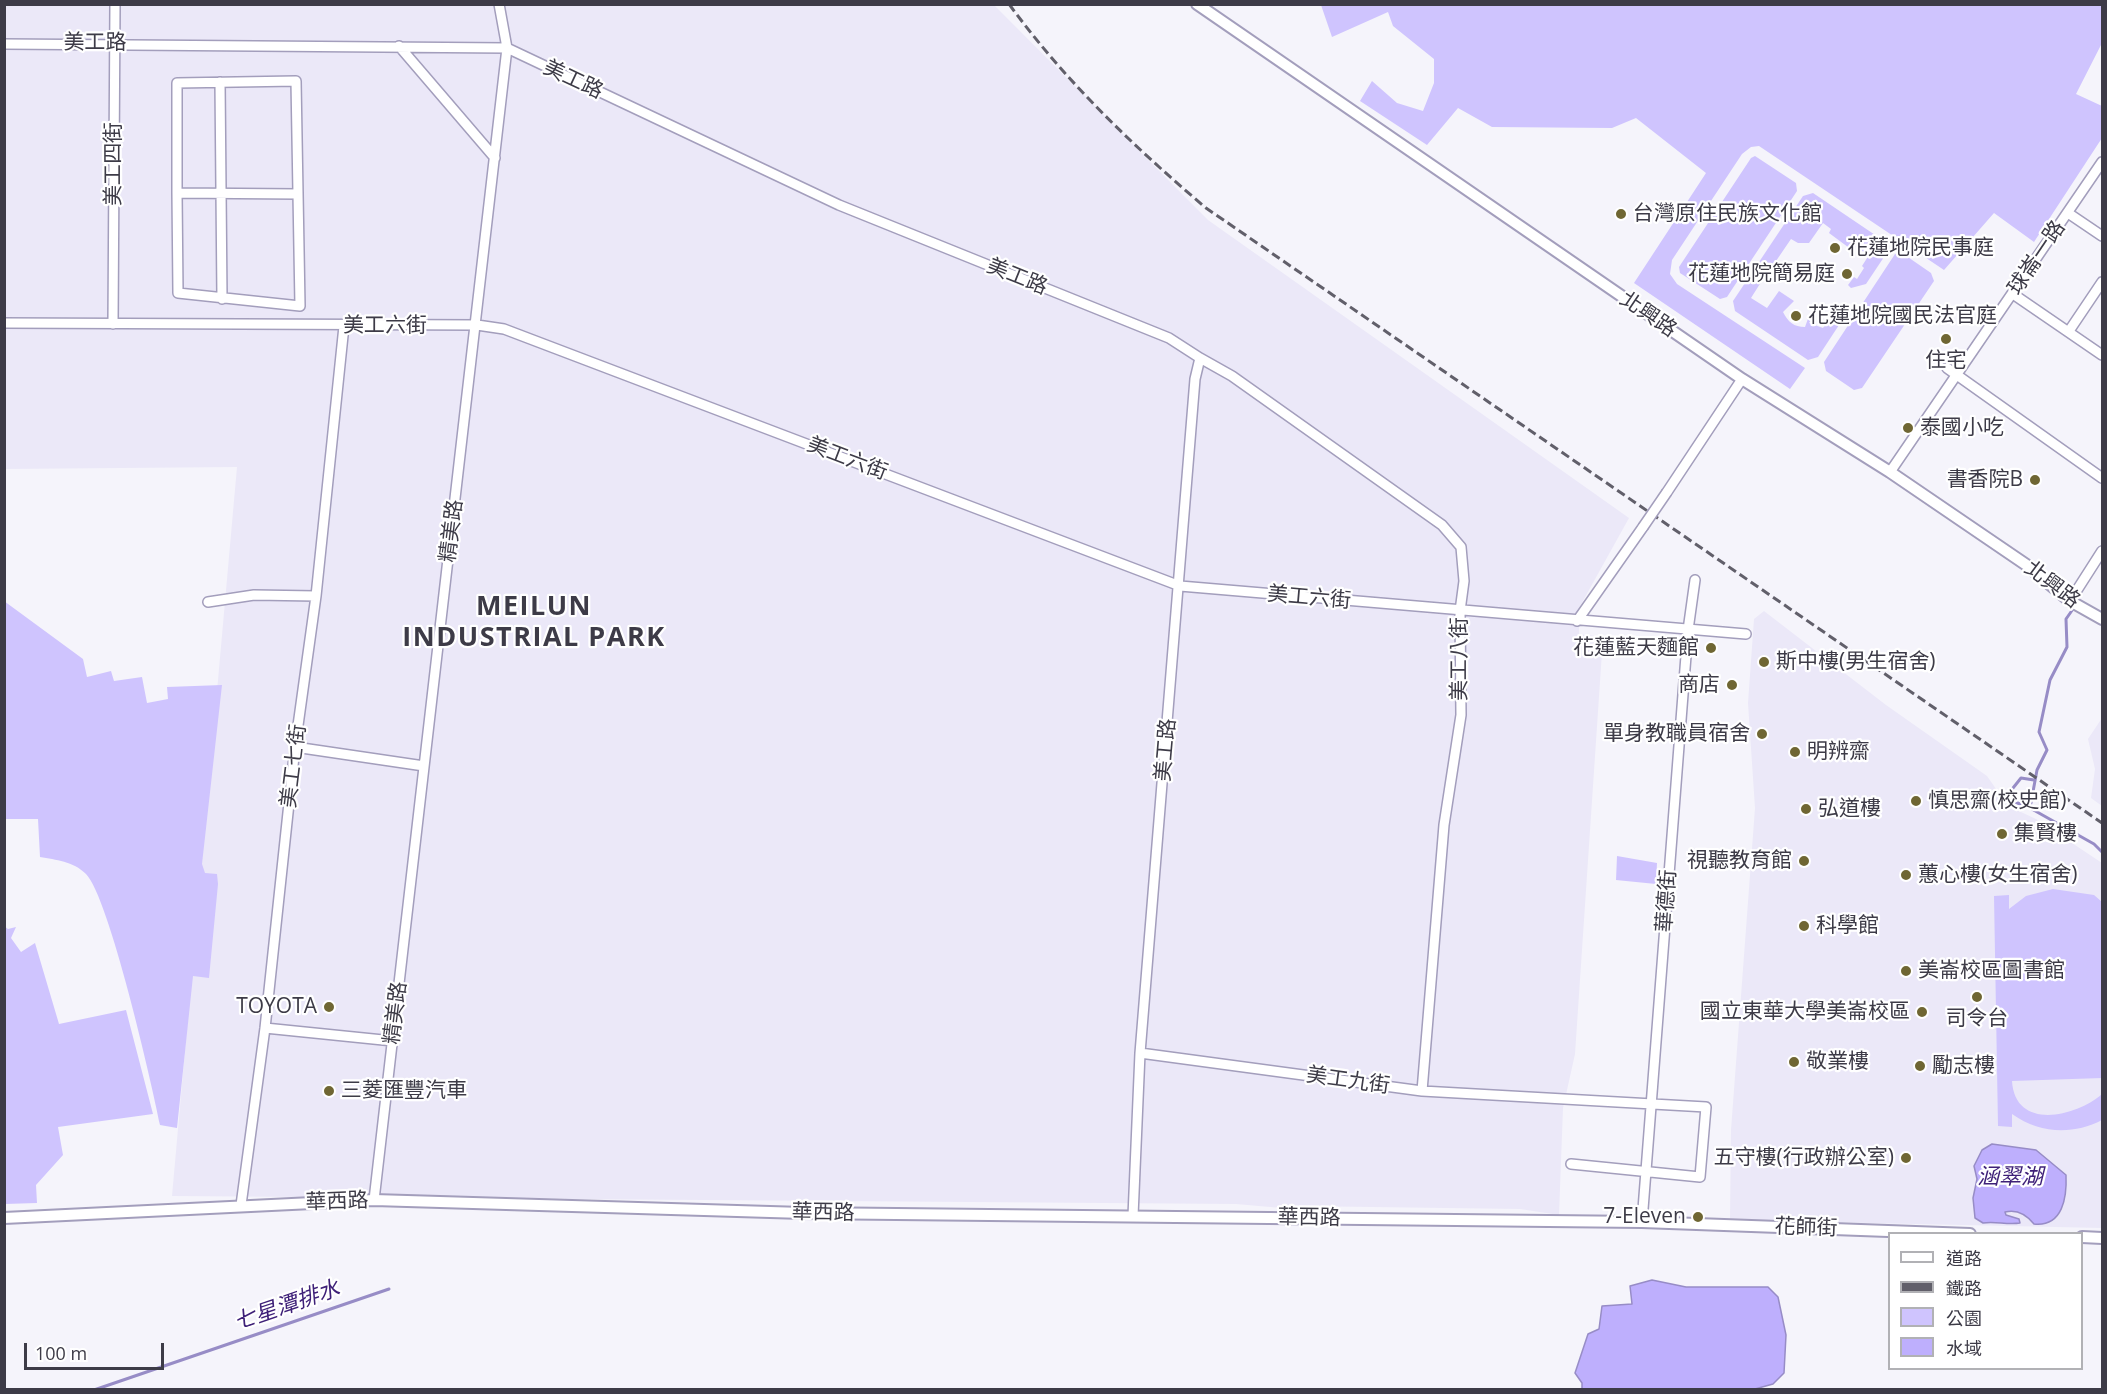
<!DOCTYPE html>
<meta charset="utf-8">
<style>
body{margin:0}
#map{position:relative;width:2107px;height:1394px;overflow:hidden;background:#f5f4fb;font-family:"Open Sans","Noto Sans TC",sans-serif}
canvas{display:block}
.frame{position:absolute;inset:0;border:6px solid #3d3b47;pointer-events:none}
.legend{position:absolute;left:1888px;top:1232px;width:195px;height:138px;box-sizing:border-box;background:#fff;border:2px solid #b1b1b5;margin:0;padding:8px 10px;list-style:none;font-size:18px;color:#3d3b47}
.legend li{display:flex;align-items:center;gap:12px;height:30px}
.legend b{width:30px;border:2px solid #b1b1b5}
.scale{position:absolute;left:24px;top:1343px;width:140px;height:27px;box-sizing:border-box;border:3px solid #3d3b47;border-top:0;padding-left:8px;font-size:18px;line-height:21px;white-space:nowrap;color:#3d3b47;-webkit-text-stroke:4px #fff;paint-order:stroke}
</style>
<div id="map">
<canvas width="2107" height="1394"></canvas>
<div class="frame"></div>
<ul class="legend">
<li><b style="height:8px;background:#fff"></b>道路</li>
<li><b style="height:8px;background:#615f6a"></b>鐵路</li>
<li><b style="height:16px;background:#cfc4fe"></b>公園</li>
<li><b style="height:16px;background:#beaffd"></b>水域</li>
</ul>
<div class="scale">100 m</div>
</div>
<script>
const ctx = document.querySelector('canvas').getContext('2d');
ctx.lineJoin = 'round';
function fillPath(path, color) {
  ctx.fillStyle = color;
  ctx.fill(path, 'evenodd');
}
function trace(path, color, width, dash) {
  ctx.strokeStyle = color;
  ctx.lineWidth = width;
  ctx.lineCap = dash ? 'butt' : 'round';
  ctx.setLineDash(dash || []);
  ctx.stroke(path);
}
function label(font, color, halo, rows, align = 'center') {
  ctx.font = font + ' "Open Sans","Noto Sans TC",sans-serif';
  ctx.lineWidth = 4.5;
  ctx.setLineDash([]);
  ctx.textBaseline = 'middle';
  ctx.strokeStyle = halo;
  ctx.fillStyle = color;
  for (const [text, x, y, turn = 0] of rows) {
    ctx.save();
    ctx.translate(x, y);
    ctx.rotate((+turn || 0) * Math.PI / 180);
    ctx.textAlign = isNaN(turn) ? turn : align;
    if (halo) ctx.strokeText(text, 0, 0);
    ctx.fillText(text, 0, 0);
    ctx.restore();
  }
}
fillPath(new Path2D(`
 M4,5H994L1208,220L1629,518L1579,608V634L1603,637L1575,1054L1563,1108L1559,1215L1520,1209L1297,1206L1293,1209L1236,1204L172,1196L237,467L5,469Z
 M1764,611L1886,705L1987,776L2008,806L2036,819L2102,863V1228L1730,1220L1731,1130L1755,808L1748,703L1754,619Z
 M2102,718V806L2091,798L2095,769L2088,739Z`), '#ebe8f8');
fillPath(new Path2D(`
 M1321,5H2102V43L2076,94L2102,106V138L2034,242L1994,213L1944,270L1759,146L1751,147L1742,154L1672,260L1670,274L1677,284L1805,368L1790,389L1634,283L1706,173L1636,118L1612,128L1492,127L1458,108L1427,145L1360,101L1372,81L1397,103L1423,111L1434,83V59L1393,26L1388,12L1332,37Z
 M1755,156L1796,183L1797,191L1727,297L1720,299L1680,273L1679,267L1751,158Z
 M1813,193L1887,243L1888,251L1866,284L1851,288L1848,285L1854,277L1857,279L1864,268L1862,266L1869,255L1855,246L1852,250L1829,233L1831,229L1823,223L1809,243H1798L1791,239L1776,261L1783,265L1776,275L1777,279L1773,277L1771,284L1763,279L1751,298L1767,308L1779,291L1794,301L1783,312C1788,322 1794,327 1805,327L1809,316L1812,319L1809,323L1823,328L1831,317L1828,315L1833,307L1836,309L1839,325L1818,357L1808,360L1735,311L1733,301L1803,196Z
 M1902,253L1931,273L1934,281L1862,388L1854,390L1826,371L1824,362L1895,254Z
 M4,601L83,659L87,677L111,671L114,681L142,677L147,703L168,699L167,687L222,685L202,864L205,873L217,874L218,884L209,978L193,976L177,1128L160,1125C152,1084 109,897 86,874C73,861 56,860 40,857L38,819H5Z
 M1617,856L1657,863L1656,884L1616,880Z
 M2053,889L2094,895L2102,902V1078L2012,1081C2015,1131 2076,1117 2102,1094V1120C2073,1135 2040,1134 2012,1114V1127L1998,1126L1994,896L2009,895V909L2026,896Z
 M4,926L8,929L16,927L11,938L21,952L35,943L59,1024L126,1010L153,1114L58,1127L63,1155L36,1185L37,1203L5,1204Z`), '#cfc4fe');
const water = new Path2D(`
 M1992,1144L2036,1150L2066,1175C2067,1197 2063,1227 2034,1224C2026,1214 2017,1209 2005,1212L2006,1215L2019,1219L2020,1223C2007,1225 1995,1221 1983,1223L1975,1218L1973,1198L1977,1179L1974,1166L1982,1150Z
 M1652,1280L1686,1287H1768L1778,1297L1786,1335L1784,1373L1773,1384L1755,1389H1582V1383L1575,1373L1588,1334L1599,1329L1602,1306L1632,1304L1630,1286Z`);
fillPath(water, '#beaffd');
trace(water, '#978cc6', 1.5);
trace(new Path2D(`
 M2073,609L2066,619L2067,647L2050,680L2039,732L2047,750L2037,770L2030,808L2094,844L2102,852
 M2030,808L2005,798L2021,778L2034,780
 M94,1390L389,1289`), '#978cc6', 3);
const minor = new Path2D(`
 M4,44L507,48L839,205L1169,338L1200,358L1195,379L1140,1053L1133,1216
 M399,46L495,158
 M220,82L222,299
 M177,193L178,293L300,306L296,81L177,83V193L298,194
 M2068,213L2102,236
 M2013,294L2102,355
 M4,323L477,325L504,329L1180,586L1746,634
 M113,324L115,4
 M2069,331L2102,282
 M1200,358L1232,376L1442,525L1461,547L1464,581L1460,611L1461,715L1444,825L1422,1091
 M1947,368L2102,478
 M1890,472L2102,162
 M1667,492L1742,379
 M2070,601L2102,551
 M208,602L254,595L316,596
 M1577,621L1643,527
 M295,747L424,766
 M265,1028L393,1041
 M1140,1053L1422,1091L1706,1107L1700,1177L1571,1164
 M374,1200L507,48L499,4
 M241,1205L265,1028L295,747L316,596L344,326
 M1642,1222L1688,630L1695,580`);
const tertiary = new Path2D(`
 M1197,4L1742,379L1890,472L2028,566L2070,601L2102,619
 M4,1218L374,1200L803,1213L1642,1222L1970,1234
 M2082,1237L2102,1238`);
trace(minor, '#a39ebc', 12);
trace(tertiary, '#a39ebc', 14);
trace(minor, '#fff', 9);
trace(tertiary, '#fff', 10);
trace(new Path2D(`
 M1009,4C1066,82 1133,146 1206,208L2102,823`), '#615f6a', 3, [9, 4.5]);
const minorBridge = new Path2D(`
 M1643,527L1667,492`);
trace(minorBridge, '#a39ebc', 12, []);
trace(minorBridge, '#fff', 9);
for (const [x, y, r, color] of [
 [1621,214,6,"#6f6633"],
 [1835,248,6,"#6f6633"],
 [1847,274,6,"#6f6633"],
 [1796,316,6,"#6f6633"],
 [1946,339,6,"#6f6633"],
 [1908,428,6,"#6f6633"],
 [2035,480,6,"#6f6633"],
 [1711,648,6,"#6f6633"],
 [1764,662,6,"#6f6633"],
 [1732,685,6,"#6f6633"],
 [1762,734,6,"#6f6633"],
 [1795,752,6,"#6f6633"],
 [1916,801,6,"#6f6633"],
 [1806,809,6,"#6f6633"],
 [2002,834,6,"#6f6633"],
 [1804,861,6,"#6f6633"],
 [1906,875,6,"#6f6633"],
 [1804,926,6,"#6f6633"],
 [1906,971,6,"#6f6633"],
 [1977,997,6,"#6f6633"],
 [329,1007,6,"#6f6633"],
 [1922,1012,6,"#6f6633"],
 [1794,1062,6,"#6f6633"],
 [1920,1066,6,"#6f6633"],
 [329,1091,6,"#6f6633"],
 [1906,1158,6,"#6f6633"],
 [1698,1217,6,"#6f6633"]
]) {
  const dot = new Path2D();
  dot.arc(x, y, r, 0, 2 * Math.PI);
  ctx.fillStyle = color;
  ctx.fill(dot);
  trace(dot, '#fff', 2);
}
label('21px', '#3d3b47', '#fff', [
 ["美工路",95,43],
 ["美工路",573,80,25],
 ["美工四街",114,164,-90],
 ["球崙一路",2037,258,-56],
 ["美工路",1017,277,22],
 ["北興路",1648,315,34],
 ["美工六街",385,326],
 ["美工六街",847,459,21],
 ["精美路",452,531,-83],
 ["北興路",2052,585,37],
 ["美工六街",1309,598,5],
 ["美工八街",1460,659,-90],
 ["美工路",1166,750,-85],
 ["美工七街",294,766,-83],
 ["華德街",1667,901,-86],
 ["精美路",396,1013,-83],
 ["美工九街",1348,1081,8],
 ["華西路",337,1202,-2],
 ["華西路",823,1213,1],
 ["華西路",1309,1218,1],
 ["花師街",1806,1228,2]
]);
label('21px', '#3d3b47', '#fff', [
 ["台灣原住民族文化館",1633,214],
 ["花蓮地院民事庭",1847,248],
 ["花蓮地院簡易庭",1835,274,"right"],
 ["花蓮地院國民法官庭",1808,316],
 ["住宅",1946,361,"center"],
 ["泰國小吃",1920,428],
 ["書香院B",2023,480,"right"],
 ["花蓮藍天麵館",1699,648,"right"],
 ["斯中樓(男生宿舍)",1776,662],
 ["商店",1720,685,"right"],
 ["單身教職員宿舍",1750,734,"right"],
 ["明辨齋",1807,752],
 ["慎思齋(校史館)",1928,801],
 ["弘道樓",1818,809],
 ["集賢樓",2014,834],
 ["視聽教育館",1792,861,"right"],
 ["蕙心樓(女生宿舍)",1918,875],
 ["科學館",1816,926],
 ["美崙校區圖書館",1918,971],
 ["TOYOTA",317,1007,"right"],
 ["國立東華大學美崙校區",1910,1012,"right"],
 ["司令台",1977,1019,"center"],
 ["敬業樓",1806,1062],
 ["勵志樓",1932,1066],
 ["三菱匯豐汽車",341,1091],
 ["五守樓(行政辦公室)",1894,1158,"right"],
 ["7-Eleven",1686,1217,"right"]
], 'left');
label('italic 22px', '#3e2078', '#fff', [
 ["涵翠湖",2010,1178],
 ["七星潭排水",287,1306,-19]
]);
ctx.letterSpacing = '1.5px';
label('bold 27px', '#3d3b47', '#fff', [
 ["MEILUN",534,607],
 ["INDUSTRIAL PARK",534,638]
]);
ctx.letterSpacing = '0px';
</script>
